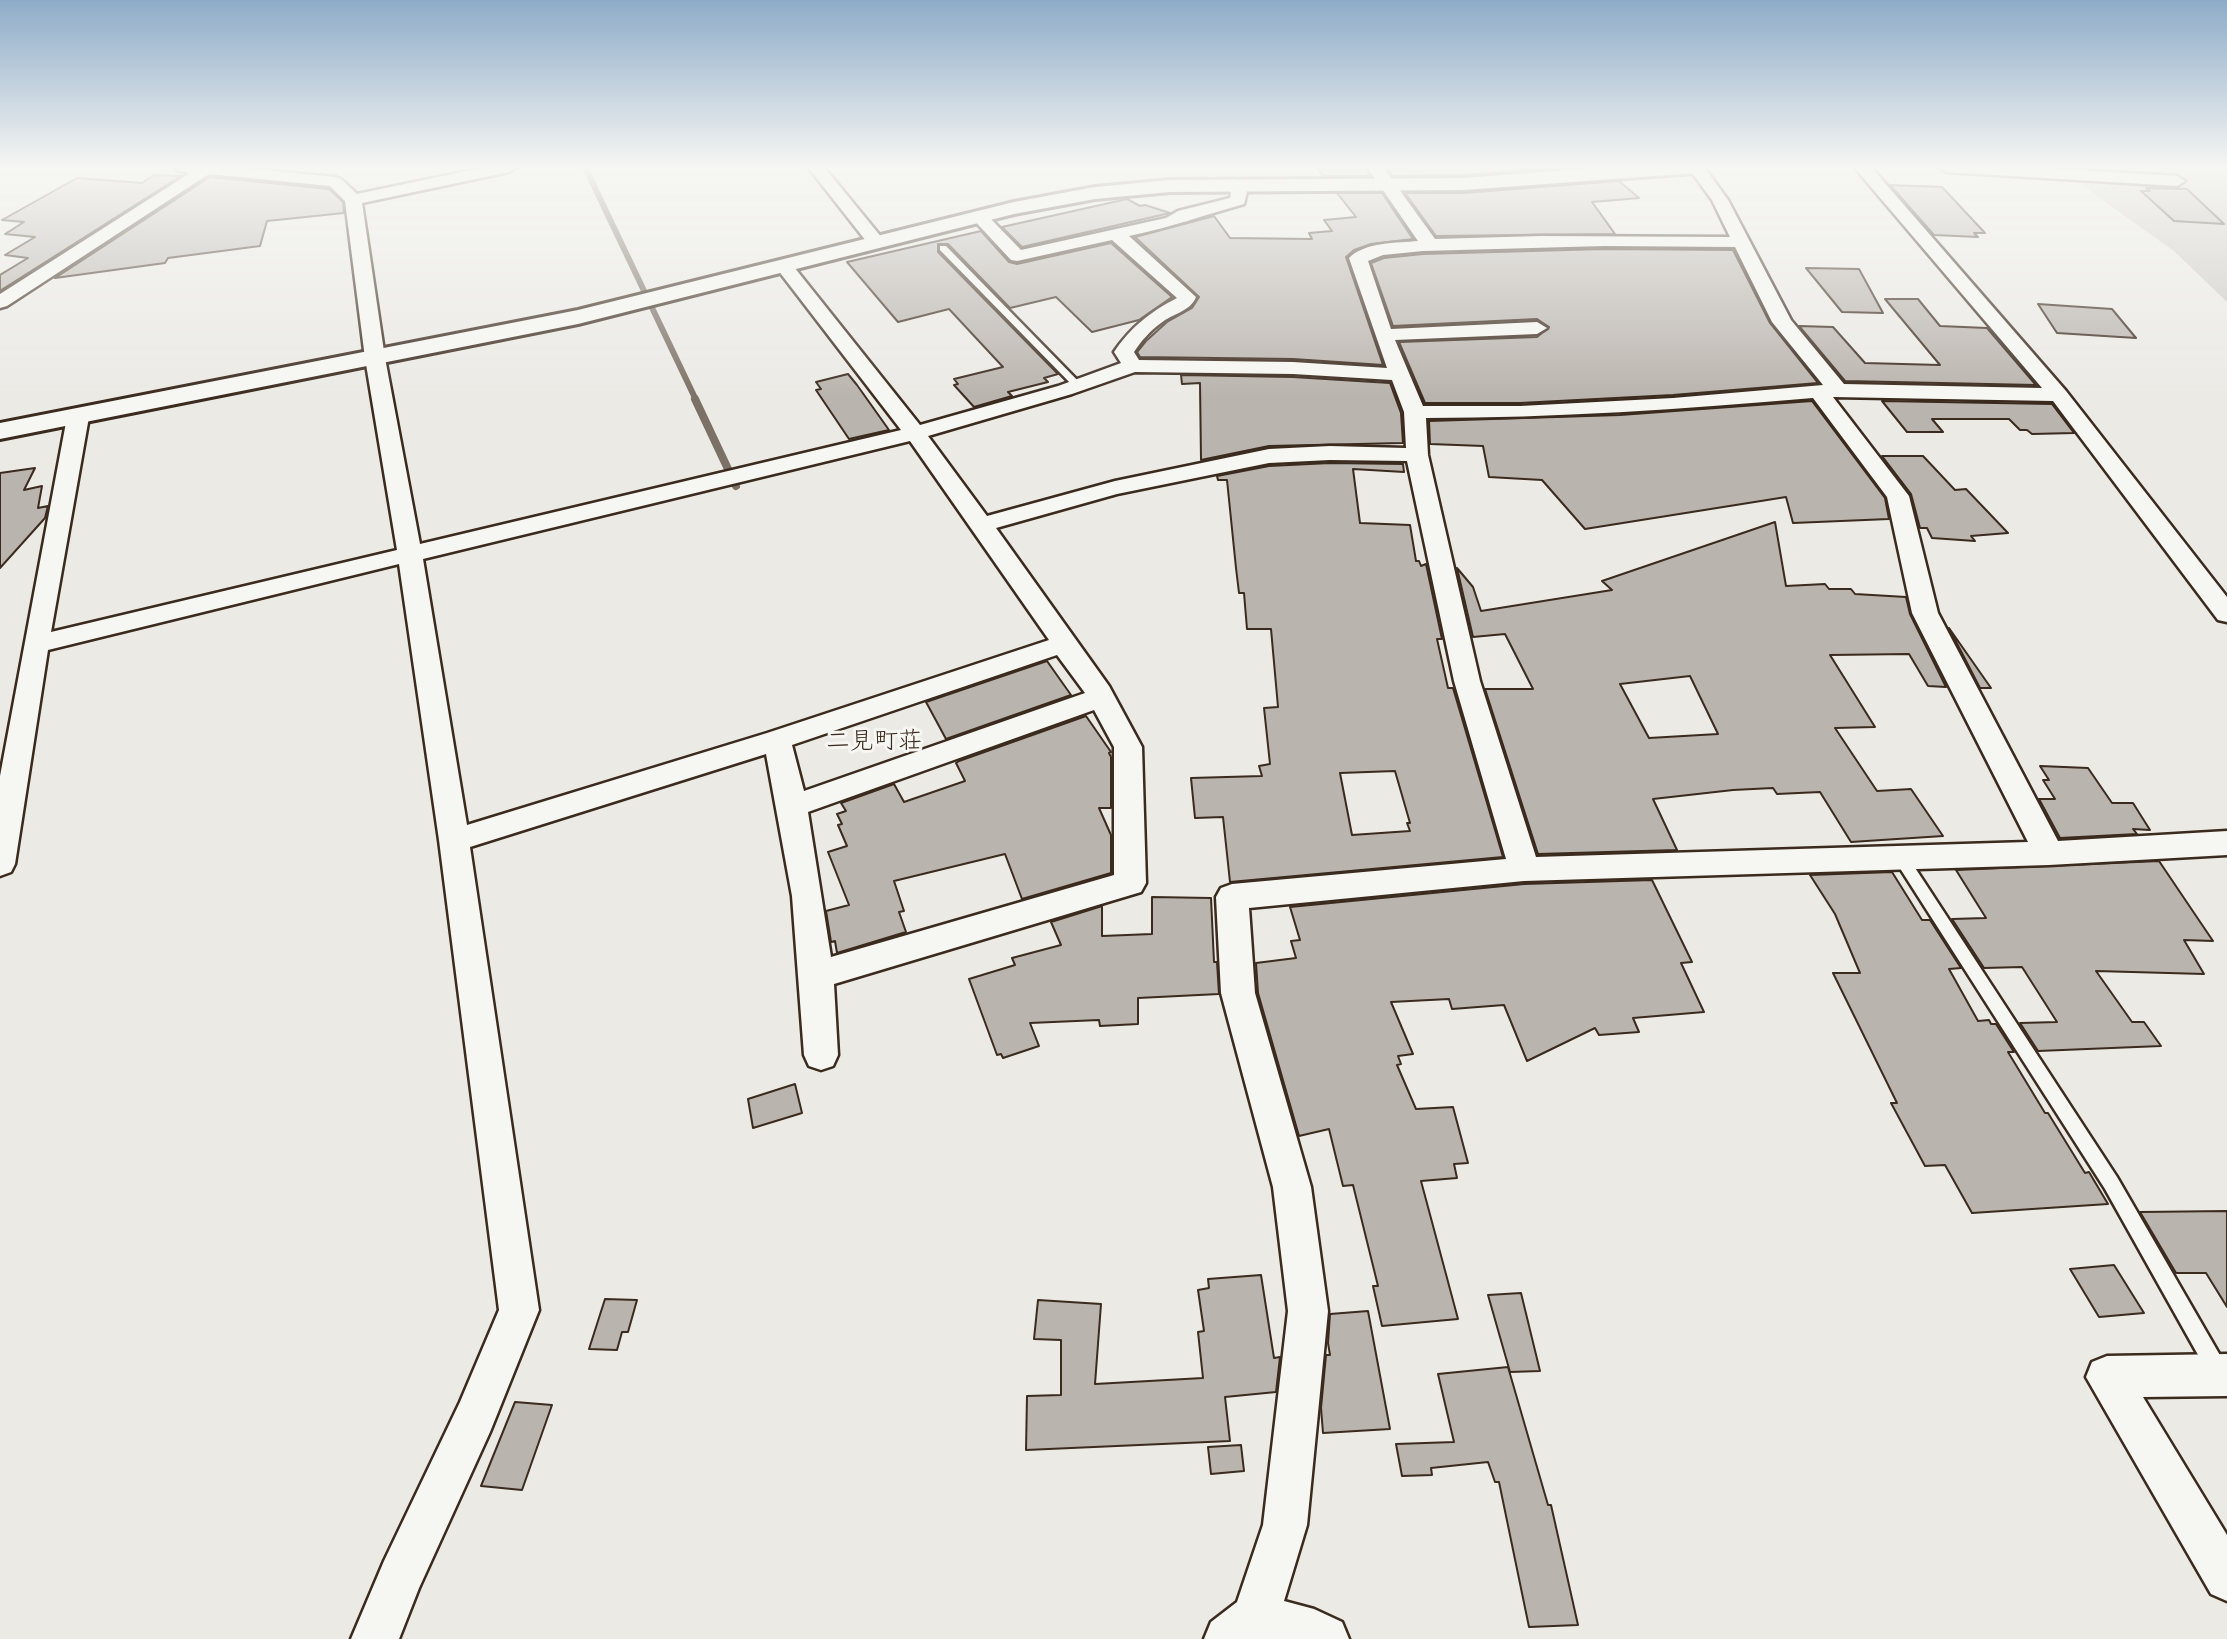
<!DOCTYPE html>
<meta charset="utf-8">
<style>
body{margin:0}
canvas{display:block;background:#ebeae5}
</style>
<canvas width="2227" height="1639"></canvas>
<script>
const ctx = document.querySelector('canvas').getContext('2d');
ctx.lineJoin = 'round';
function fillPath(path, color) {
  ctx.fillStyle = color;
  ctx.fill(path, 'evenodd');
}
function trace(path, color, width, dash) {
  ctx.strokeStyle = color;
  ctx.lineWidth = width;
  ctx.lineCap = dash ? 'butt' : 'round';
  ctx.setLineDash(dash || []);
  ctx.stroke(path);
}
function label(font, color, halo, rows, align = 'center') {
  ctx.font = font + ' "Gochi Hand","Klee One",sans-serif';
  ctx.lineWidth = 6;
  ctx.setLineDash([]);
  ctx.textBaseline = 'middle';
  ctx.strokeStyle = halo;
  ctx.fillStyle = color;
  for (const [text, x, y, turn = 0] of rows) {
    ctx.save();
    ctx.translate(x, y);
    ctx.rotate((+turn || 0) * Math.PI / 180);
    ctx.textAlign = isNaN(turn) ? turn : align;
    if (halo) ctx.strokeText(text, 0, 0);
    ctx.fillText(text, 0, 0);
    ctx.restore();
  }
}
fillPath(new Path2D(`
 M2061,167H2227V302L2174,251L2098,197Z`), '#cdcac4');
trace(new Path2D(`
 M585,167L696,400`), '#7c7167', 6);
trace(new Path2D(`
 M695,399L736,486`), '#7c7167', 8);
const building = new Path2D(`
 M1316,167H1365L1370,176H1323Z
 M1386,167H1571L1464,175L1393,176Z
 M154,175L181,176L0,291V275L28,258L5,255L35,237L5,234L24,222L2,220L77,178L142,183Z
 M210,177L329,189L343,202L344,213L267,221L260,246L168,258L165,263L55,278Z
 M1619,181L1639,198L1592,202L1615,234L1436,236L1405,193H1464Z
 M1890,185L1942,187L1985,233H1974L1978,237L1934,235Z
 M2146,188L2187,189L2224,224L2174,221L2141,191H2150Z
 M1337,193H1382L1413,239L1371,244L1354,250L1346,257L1383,365L1293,359L1140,357L1137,352L1146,341L1167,322L1192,308L1199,297L1135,237L1214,216L1230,238L1312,239L1309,233L1332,231L1324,220L1356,217Z
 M1127,199L1140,206L1145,205L1170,213L1022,247L1002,227Z
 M981,231L1009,262L1017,264L1111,243L1172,297L1139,320L1092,332L1056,297L1010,308L948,244H938V252L1058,374L1044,378L1048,382L1008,392L1012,396L974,407L954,385L958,384L954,379L1003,367L949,309L898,322L847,262Z
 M1604,249L1733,250L1770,323L1818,383L1673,395L1520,403H1425L1399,342L1537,337L1549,327L1537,319L1393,326L1371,263L1384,258L1423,254Z
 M1806,268L1859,269L1883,313L1842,312Z
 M1885,299H1918L1940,326L1987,328L2036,385L1845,381L1799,326L1833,327L1865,363L1940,365Z
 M2038,304L2112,309L2136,338L2057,333Z
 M848,374L857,385L889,430L849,439L816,390L821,389L816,382Z
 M1181,375L1293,377L1390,383L1401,413L1403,443L1269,446L1201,460L1200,383L1182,384Z
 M1812,401L1885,498L1889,519L1793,523L1786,497L1585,529L1542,480L1489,477L1483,446L1430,444L1429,421L1620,415Z
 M1882,401L2052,404L2074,433L2032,434L2027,430H2020L2009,419H1932L1943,432H1907Z
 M1882,456H1923L1955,490L1966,489L2008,533L1971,536L1975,541L1932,538L1927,528H1920L1911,494Z
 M1330,463L1403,464L1404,472L1353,469L1360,523L1410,525L1416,561H1419L1421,566L1426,564L1442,639H1437L1448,688H1453L1503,857L1230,882L1223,817L1195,818L1191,778L1262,776L1259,766L1270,764L1264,708L1278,707L1271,629H1247L1244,593H1239L1236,568L1227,480H1218L1217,476L1269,466ZM1395,771L1410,823H1407L1410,831L1352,835L1340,773Z
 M35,468L24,490L42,486L38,508L48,506L45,518L0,568V473Z
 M1775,522L1786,586L1825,584L1829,589H1851L1855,594L1906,597L1910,614L1946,687L1928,686L1909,654L1830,655L1875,727L1835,728L1877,791L1911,789L1943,836L1851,842L1820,792L1777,794L1773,788L1733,790L1653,799L1677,850L1538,854L1485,689H1533L1505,634L1473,637L1457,568L1473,587L1481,611L1612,590L1602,581ZM1690,676L1718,734L1649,738L1620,684Z
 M1949,628L1991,688H1980Z
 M1047,661L1071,695L946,739L926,702Z
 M1086,716L1111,752L1109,753L1111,757V808H1099L1111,835V873L1022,899L1005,854L894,881L904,911L899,912L906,932L837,953L835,941L831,942L826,911L849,905L828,852L847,846L838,825L842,824L837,814L846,811L841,803L894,784L904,802L965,781L956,763L959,761Z
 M2040,766L2088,768L2112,803H2133L2150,830L2133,829L2137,834L2060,838L2039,799H2055L2043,780H2049Z
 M2159,861L2213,941L2184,940L2204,974L2096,971L2132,1022H2144L2161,1046L2038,1051L2020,1023L2057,1022L2022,967L1984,968L1952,919L1986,918L1956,870Z
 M1892,872L1922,920H1930L1961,968L1949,969L1978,1021L1989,1020L1991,1024H1996L2014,1052H2008L2045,1113H2048L2085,1173L2089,1172L2108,1204L1972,1213L1945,1165L1925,1166L1891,1103H1897L1833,973H1860L1835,914L1810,875Z
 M1652,880L1692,962L1681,963L1704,1012L1633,1018L1639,1032L1599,1035L1595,1028L1527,1061L1504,1005L1452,1009L1449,999L1391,1002L1413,1054L1398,1056L1401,1064L1397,1065L1416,1109L1453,1107L1468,1163L1454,1164L1457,1178L1421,1181L1458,1319L1382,1326L1373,1286H1378L1353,1185L1343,1186L1329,1129L1299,1136L1258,993L1256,963L1296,958L1291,941L1300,940L1290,907L1524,884Z
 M1152,897L1211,898L1214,962H1217L1219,994L1138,998V1024L1100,1026L1099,1020L1030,1023L1039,1046L1003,1058L1001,1054L997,1055L969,979L1015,965L1012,958L1061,945L1051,922L1102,906V936L1152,934Z
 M795,1084L802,1113L753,1128L748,1099Z
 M2227,1211V1307L2206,1273H2176L2140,1212Z
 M2114,1265L2144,1313L2099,1317L2070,1269Z
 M1261,1275L1274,1358L1280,1357L1276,1392L1225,1397L1230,1441L1026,1450L1027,1396L1061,1395V1340L1034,1339L1038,1300L1101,1304L1095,1384L1203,1378L1198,1332L1204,1331L1198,1290L1209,1288L1208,1279Z
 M1521,1293L1540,1371L1510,1372L1488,1295Z
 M605,1299L637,1300L628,1332H622L617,1350L589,1349Z
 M1368,1311L1390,1429L1323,1433L1321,1408L1326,1355H1330L1328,1343L1330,1314Z
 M1508,1367L1548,1505H1551L1578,1625L1529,1627L1499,1482H1495L1488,1462L1431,1468L1432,1475L1402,1476L1396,1444L1454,1442L1438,1374Z
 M515,1402L552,1405L522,1490L481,1486Z
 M1241,1445L1244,1471L1211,1474L1208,1447Z`);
fillPath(building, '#bab4ae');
trace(building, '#3b2a1e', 2);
const lane = new Path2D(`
 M940,246H946L1081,384V388H1075L940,250Z
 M1901,852L1906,854L2117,1177L2225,1364L2227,1369L2225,1378L2218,1381L2211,1378L2105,1189L1896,862L1894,858L1896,854Z`);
const street = new Path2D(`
 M174,167H232L335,177L341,179L357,194L486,167H517L509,172L362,203L385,358L420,544L901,430L778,270L775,266L778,262H790L920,425L1058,386L1121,363L1114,352C1131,327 1150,312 1177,298L1112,240L1017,261L1011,260L971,217L973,213H985L1021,250L1166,218L1178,211L1230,198L1231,193L1224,184L1232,179L1238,181L1247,192L1244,204C1205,215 1168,228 1129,236L1196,297C1191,311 1172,314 1161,323C1150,331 1141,341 1134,352L1139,360L1293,362L1387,368L1349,258C1364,242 1398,243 1418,241L1367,167H1383L1435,239L1540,236L1730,237L1712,200L1688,167H1704L1728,200L1791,320L1844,384L2042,388L1854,167H1871L2066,391L2227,597V622L2218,620L2053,401L1833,397L1909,496L1938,613L2058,841L2227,831V855L2049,865L1524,881L1249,908L1255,993L1311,1187L1328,1311L1307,1525L1284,1601L1314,1609L1342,1622L1349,1639H1204L1211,1622L1237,1602L1263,1525L1288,1311L1273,1187L1221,993L1216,897L1221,888L1232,884L1506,859L1454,681L1407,461L1330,460L1269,463L1117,494L996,528L1109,686L1142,747L1146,883L1141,892L834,984L838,1055L833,1066L821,1070L809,1066L804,1055L792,896L766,754L470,847L539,1310L490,1432L419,1588L399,1639H351L384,1561L460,1402L499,1310L439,840L399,564L48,650L15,864L11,872L0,876V776L67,417L71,413H85L89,417L51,632L397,550L365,358L345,201L330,186L209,174L7,306L0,308V294L190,173L176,170ZM1604,246L1735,247L1772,322L1823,385L1673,398L1520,406H1423L1395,340L1537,334L1547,328L1537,322L1391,329L1368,261L1383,255L1423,251ZM1135,372L1293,374L1392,380L1404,412L1406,448L1330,446L1269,449L1115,481L987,516L928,436L1072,394ZM1813,398L1887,497L1912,613L2028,842L1536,857L1480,681L1428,455L1426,418C1555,418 1684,409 1813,398ZM910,441L1049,640L767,733L467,825L423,559ZM1057,655L1085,693L804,791L792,745ZM1094,710L1114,747V875L831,957L808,812Z
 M808,167H824L882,238L885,242L882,246H870Z
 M1938,167H2027L2177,176L2185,181L2177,186L1946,172Z
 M2227,1354V1396L2143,1397L2227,1535V1601L2211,1594L2086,1377L2092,1362L2107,1356Z`);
const secondary = new Path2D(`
 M1608,167H1704L1701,171L1694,173L1464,190L1170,192L1095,199L1014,214L578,324L0,439V423L578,310L1014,202L1095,187L1170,180L1464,178Z`);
trace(lane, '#3b2a1e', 5);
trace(street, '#3b2a1e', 5);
trace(secondary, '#3b2a1e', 6);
fillPath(lane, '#f6f6f2');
fillPath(street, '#f6f6f2');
fillPath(secondary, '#f6f6f2');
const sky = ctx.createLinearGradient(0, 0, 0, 397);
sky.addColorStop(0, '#8eacc8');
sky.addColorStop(0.42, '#f6f6f3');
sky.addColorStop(1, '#f6f6f300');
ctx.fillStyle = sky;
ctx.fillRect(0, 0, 2227, 397);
label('24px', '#3b2a1e', '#f6f6f2', [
 ["二見町荘",874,744]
]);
</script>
